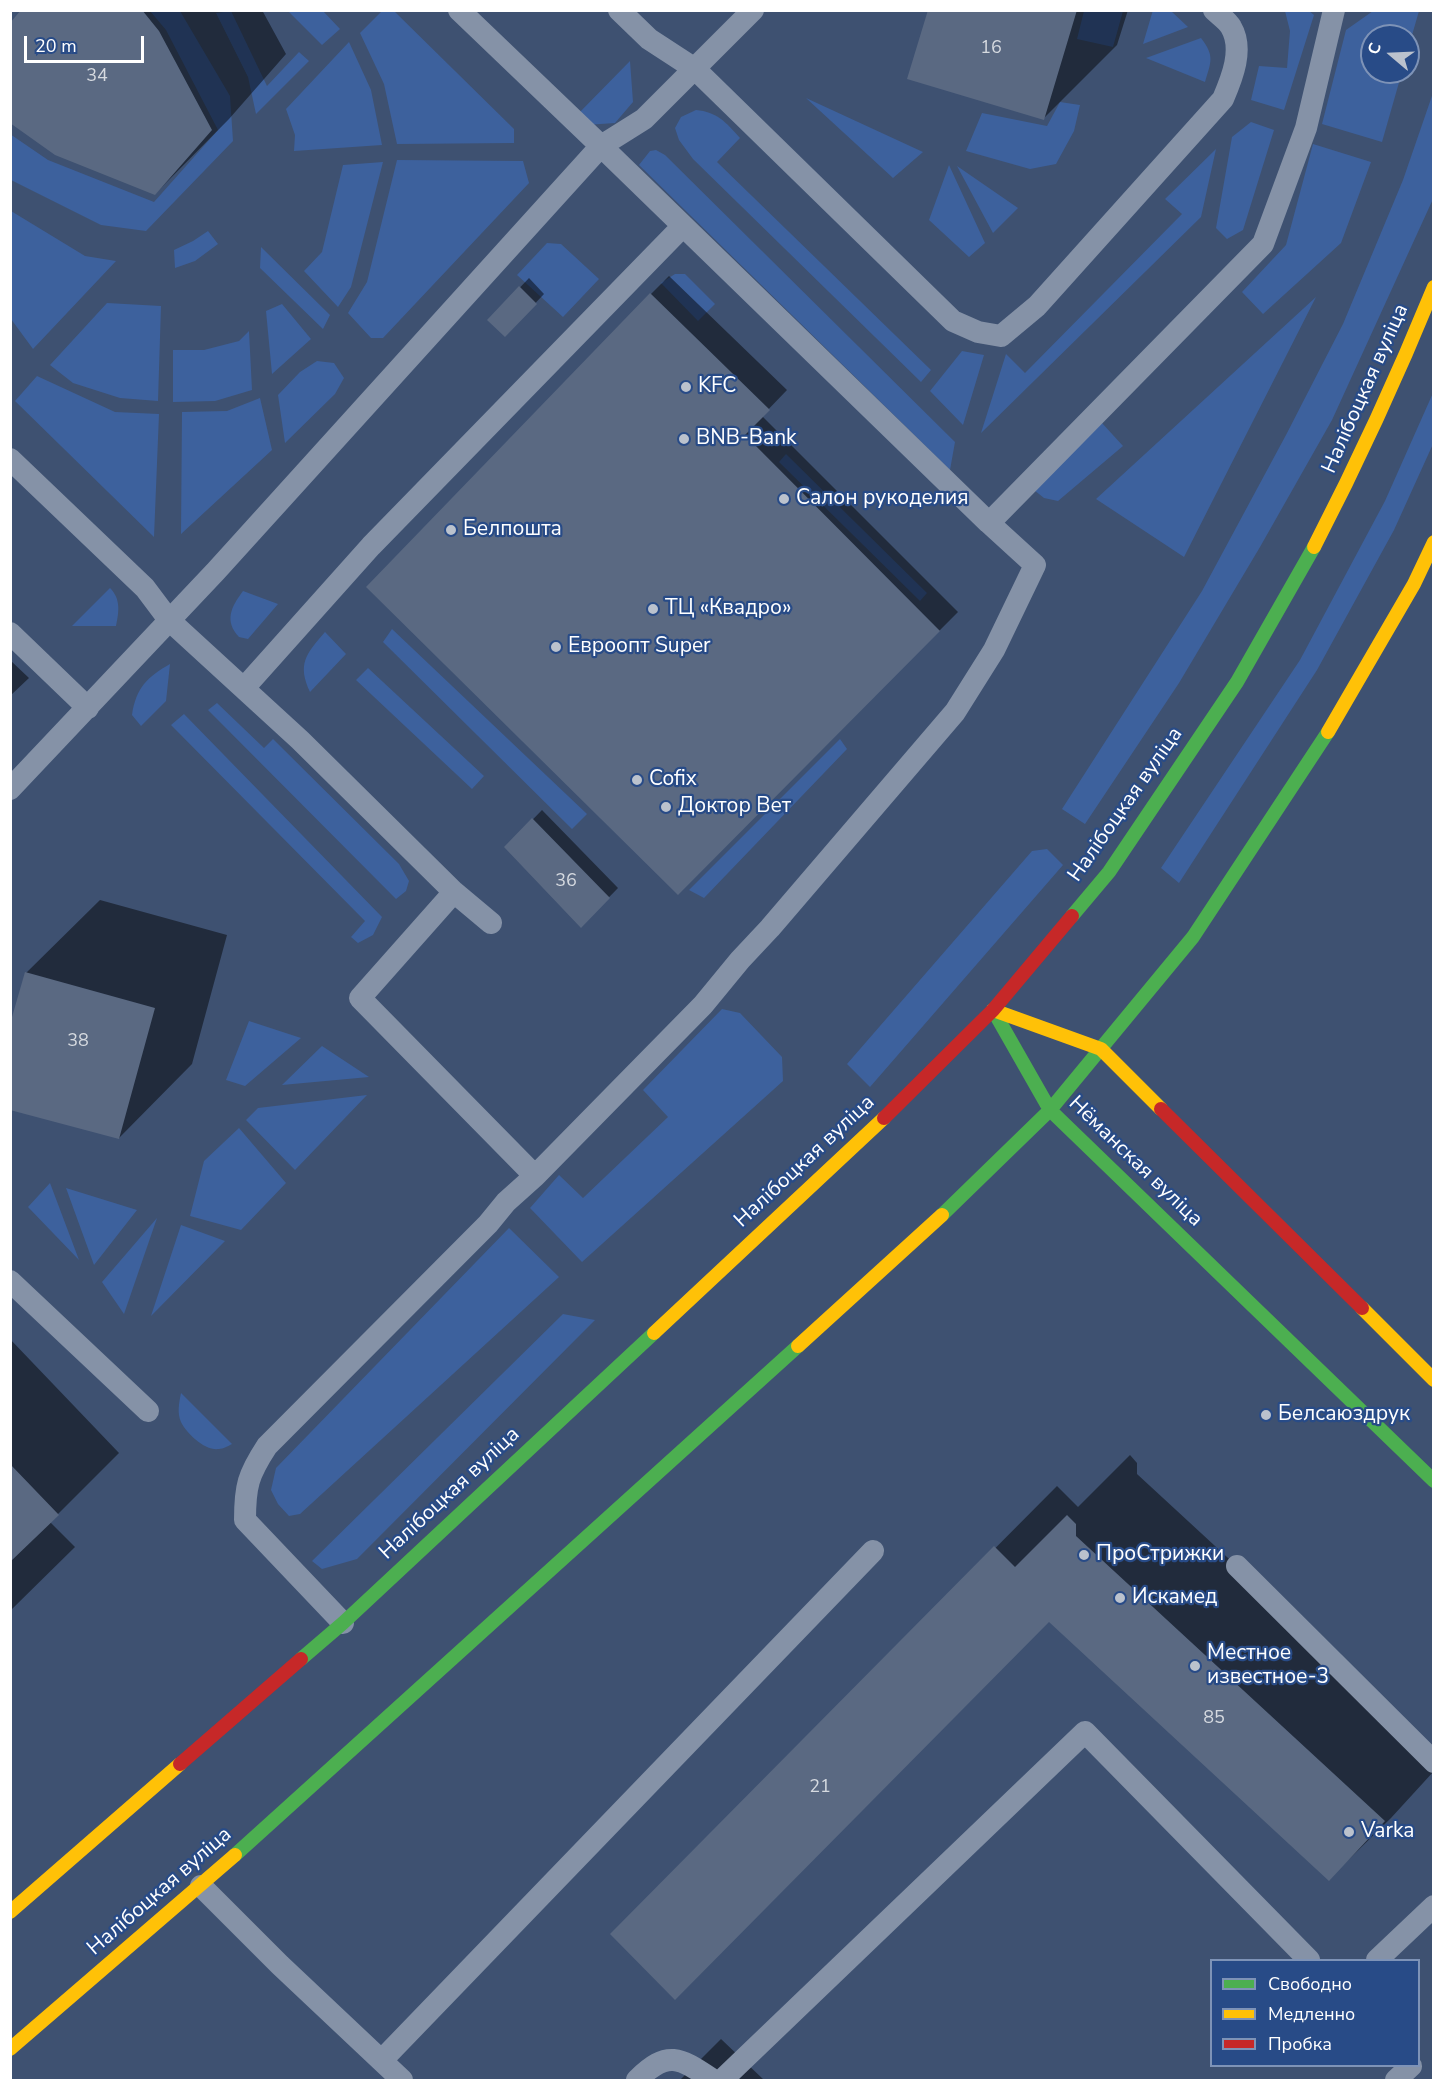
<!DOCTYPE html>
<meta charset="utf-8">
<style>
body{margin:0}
#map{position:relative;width:1444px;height:2091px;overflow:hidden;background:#3e5171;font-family:"Nunito Sans",sans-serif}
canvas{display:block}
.frame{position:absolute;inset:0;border:12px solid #fff;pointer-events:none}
.legend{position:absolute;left:1210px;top:1959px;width:210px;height:108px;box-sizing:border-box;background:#284b87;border:2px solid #7e93b7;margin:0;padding:8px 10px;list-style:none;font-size:18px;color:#fff}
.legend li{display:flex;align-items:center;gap:12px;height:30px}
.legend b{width:30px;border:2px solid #7e93b7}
.north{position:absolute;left:1360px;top:24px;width:60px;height:60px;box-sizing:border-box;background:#284b87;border:2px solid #7e93b7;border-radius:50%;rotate:289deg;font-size:16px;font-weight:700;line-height:24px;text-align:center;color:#fff}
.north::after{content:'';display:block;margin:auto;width:21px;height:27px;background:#bbc2cd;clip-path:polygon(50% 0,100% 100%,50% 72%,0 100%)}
.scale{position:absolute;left:24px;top:36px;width:120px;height:27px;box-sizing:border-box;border:3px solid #fff;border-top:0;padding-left:8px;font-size:18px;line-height:21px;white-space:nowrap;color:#fff;-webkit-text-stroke:4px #284b87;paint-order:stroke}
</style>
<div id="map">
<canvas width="1444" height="2091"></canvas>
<div class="frame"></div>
<ul class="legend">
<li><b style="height:8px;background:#4caf50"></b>Свободно</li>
<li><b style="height:8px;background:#ffc107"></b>Медленно</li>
<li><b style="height:8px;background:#c62828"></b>Пробка</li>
</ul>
<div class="north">С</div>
<div class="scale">20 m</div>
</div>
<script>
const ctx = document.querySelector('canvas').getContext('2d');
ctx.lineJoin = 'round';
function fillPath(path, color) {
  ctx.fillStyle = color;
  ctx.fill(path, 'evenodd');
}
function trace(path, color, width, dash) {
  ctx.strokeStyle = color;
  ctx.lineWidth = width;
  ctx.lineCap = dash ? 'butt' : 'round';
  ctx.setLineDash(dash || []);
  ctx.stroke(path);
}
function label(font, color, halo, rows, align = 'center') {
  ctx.font = font + ' "Nunito Sans",sans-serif';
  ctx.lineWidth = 4.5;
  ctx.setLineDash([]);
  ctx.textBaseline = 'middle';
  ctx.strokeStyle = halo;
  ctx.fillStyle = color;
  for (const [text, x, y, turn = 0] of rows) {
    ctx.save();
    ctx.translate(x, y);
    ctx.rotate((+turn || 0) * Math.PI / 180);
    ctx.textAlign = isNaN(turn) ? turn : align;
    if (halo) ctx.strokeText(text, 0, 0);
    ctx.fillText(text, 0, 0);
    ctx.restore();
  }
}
fillPath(new Path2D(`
 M383,10L394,11L514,129V143L397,144L384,84L360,33Z
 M1153,10L1171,11L1188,27L1143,44Z
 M150,11H180L230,96L233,141L146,231L101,225L11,180L10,134L48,160L154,202L218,130L166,30Z
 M231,11L267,86L299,52L309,61L256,114L248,77L216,13Z
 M288,11H323L340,29L322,45Z
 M1084,11H1123L1113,47L1077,39Z
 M1285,11H1309L1314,15L1284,110L1251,100L1259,66L1287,68L1290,31Z
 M1373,11H1419L1408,49V36H1372V72H1402L1382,142L1322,124L1346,30Z
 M1201,38C1215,56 1211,62 1205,82L1146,58Z
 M349,42L371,90L382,145L294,151L295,135L286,109Z
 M630,61L633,102L615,123L586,125L577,115Z
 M1433,93V199L1332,420L1260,547L1179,683L1085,824L1062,809L1202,591L1286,435L1343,324L1403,180Z
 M806,98L923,152L893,178Z
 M1060,102L1080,105L1074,131L1056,164L1030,169L966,151L982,113L1047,126Z
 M696,110C717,112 726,122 740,138L717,162L931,370L921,382L693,159L679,140L675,128L681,117Z
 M1251,122L1274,130L1243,230L1227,239L1216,228L1232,137Z
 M1313,144L1371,162L1341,243L1263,314L1242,292L1286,245Z
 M1216,149L1201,217L981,433L1006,354L1025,373L1182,214L1165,199Z
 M656,150L665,155L955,442L950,470L639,165L650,151Z
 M397,160L523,161L529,183L383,338H371L348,313L367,282Z
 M383,162L351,287L338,307L304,271L322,252L343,165Z
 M949,165L985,243L969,257L929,220Z
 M957,166L1018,208L993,233Z
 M11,211L85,256L116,261L33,349L11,319Z
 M208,231L218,244L195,261L175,268L174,250L193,241Z
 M547,243L561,244L599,279L563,317L517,275Z
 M261,247L330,315L323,329L260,268Z
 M675,274H685L715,304L698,321L661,283Z
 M1316,297L1184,557L1096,499Z
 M107,303L161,306L158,401L120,398L73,383L50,365Z
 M282,304L311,339L272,374L266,311Z
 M249,331L252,390L215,401L173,402V350H204L239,341Z
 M962,351L984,355L963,425L930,391Z
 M317,361L334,363L344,378L335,394L285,443L278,395L300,372Z
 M37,376L115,412L159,414L154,537L15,401Z
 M1433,393V444L1394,530L1317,670L1179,883L1161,868L1300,660L1385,501Z
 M260,398L272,450L181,534L182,412L227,411Z
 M1102,423L1123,446L1058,501L1044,498L1034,490Z
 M786,454L927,593L920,601L779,462Z
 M110,588C121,599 119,612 116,626H72Z
 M243,591L278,604L248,639L239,637C224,621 231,607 243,591Z
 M392,629L587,814L572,829L383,642Z
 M325,632L346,654L310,692C297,664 306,654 325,632Z
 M170,664L166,701L141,726L132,715C136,688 147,677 170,664Z
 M368,668L484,776L472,789L356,680Z
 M217,703L264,748L273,739L399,864L409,881L406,891L396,899L208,710Z
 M184,714L382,917L373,935L358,943L351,937L365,921L171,725Z
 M840,739L847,749L704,898L689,890Z
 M1047,849L1063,865L870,1087L847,1064L1032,851Z
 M722,1009L740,1013L782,1057L783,1081L582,1262L530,1208L559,1175L583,1198L668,1117L643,1090Z
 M249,1021L301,1038L245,1086L226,1080Z
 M322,1046L369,1077L282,1085Z
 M367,1095L295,1170L246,1120L258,1108Z
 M239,1128L286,1183L241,1230L190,1216L204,1161Z
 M50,1183L79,1260L28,1207Z
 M66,1188L137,1210L94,1265Z
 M157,1218L124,1314L102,1282Z
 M181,1225L225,1241L151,1316Z
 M509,1228L559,1277L300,1514L289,1516L278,1504L271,1490L276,1468Z
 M563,1314L595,1320L357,1559L322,1569L312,1561Z
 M181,1393L232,1444C228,1446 223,1449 219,1449C205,1451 187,1434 181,1422C177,1413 179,1403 181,1393Z`), '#3d619d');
fillPath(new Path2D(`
 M23,10H262L286,54L229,119L155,194Z
 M929,10H1128L1117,45L1044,118Z
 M669,276L787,390L762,416L958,612L678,893L651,294Z
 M529,278L544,294L505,335L489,320Z
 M10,660L29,678L10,696Z
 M542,810L618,888L581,926L506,847Z
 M100,900L227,935L192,1064L119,1138L26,973Z
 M10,1339L119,1453L50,1522L75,1547L10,1611Z
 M1130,1455L1137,1463V1474L1434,1748V1771L1391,1818L1329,1879L1049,1621L612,1934L1057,1486L1078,1507Z
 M721,2039L764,2080H680Z`), '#0007');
fillPath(new Path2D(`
 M21,10H142L159,31L212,130L155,195L55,155L10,123V23Z
 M928,10H1077L1044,120L907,79Z
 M519,286L537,304L505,337L487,320Z
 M650,293L770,410L745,435L940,631L678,895L366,587Z
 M532,818L610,898L581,928L504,847Z
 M25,972L155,1008L119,1139L10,1110V1024Z
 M10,1464L59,1515L10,1562Z
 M1067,1515L1076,1524V1536L1385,1821L1329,1881L1049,1622L675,2000L610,1934L994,1546L1015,1567Z`), '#5a6982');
trace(new Path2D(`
 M619,10L649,39L695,69L953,321L978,332L1001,336L1037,306L1223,99C1232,78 1244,49 1231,27C1228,21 1219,15 1214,10
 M10,459L145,588L169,620L300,740L454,892L491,923
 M989,523L1263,244L1306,128L1334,10
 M10,633L88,708
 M244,688L371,546L683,226
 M10,789L216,571L601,146L644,119L753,10
 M454,892L360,998L535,1176
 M10,1281L148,1411
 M1237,1566L1434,1762
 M343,1623L245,1520C245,1486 248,1475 267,1446L488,1224L506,1202L535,1176L703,1005L740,960L770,928L955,712L994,650L1035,565L989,523L601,146L459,10
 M201,1886L280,1965L402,2080
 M1377,1960L1434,1906
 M382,2060L873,1551
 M637,2080C668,2049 680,2058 713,2080
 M722,2080L1085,1732L1309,1960
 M1396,2080L1411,2066`), '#8592a7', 22);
trace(new Path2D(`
 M1072,916L1109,872L1237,682L1314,547
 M993,1010L1050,1110L1434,1481
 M942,1215L1050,1110L1193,937L1328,732
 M301,1659L343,1623L654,1333
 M235,1855L798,1346`), '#4caf50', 14);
trace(new Path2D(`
 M1314,547C1358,462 1398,375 1434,287
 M1328,732L1414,584L1434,542
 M993,1010L1101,1049L1161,1109
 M1362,1308L1434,1380
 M654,1333L884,1118
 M798,1346L942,1215
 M10,1912L180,1764
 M10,2049L235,1855`), '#ffc107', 14);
trace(new Path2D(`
 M1161,1109L1362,1308
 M884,1118L993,1010L1072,916
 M180,1764L301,1659`), '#c62828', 14);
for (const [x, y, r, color] of [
 [686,387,6,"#bbc2cd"],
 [684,439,6,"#bbc2cd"],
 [784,499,6,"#bbc2cd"],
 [451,530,6,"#bbc2cd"],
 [653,609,6,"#bbc2cd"],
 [556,647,6,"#bbc2cd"],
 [637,780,6,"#bbc2cd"],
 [666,807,6,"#bbc2cd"],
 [1266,1415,6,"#bbc2cd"],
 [1084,1555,6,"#bbc2cd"],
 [1120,1598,6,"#bbc2cd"],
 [1195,1666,6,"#bbc2cd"],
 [1349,1832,6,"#bbc2cd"]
]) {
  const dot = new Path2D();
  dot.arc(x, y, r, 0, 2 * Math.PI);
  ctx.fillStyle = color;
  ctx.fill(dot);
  trace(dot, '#284b87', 2);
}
label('18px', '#d6dae0', null, [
 ["16",991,49],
 ["34",97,77],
 ["36",566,882],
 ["38",78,1042],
 ["85",1214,1719],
 ["21",820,1788]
]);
label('21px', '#fff', '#284b87', [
 ["KFC",698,387],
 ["BNB-Bank",696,439],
 ["Салон рукоделия",796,499],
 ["Белпошта",463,530],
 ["ТЦ «Квадро»",665,609],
 ["Евроопт Super",568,647],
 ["Cofix",649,780],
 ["Доктор Вет",678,807],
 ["Белсаюздрук",1278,1415],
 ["ПроСтрижки",1096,1555],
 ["Искамед",1132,1598],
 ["Местное",1207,1654],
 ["известное-3",1207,1678],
 ["Varka",1361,1832]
], 'left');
label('21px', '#fff', '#284b87', [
 ["Налібоцкая вуліца",1366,389,-66],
 ["Налібоцкая вуліца",1126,805,-55],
 ["Налібоцкая вуліца",805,1162,-43],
 ["Нёманская вуліца",1135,1162,44],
 ["Налібоцкая вуліца",450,1494,-43],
 ["Налібоцкая вуліца",160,1892,-41]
]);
</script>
